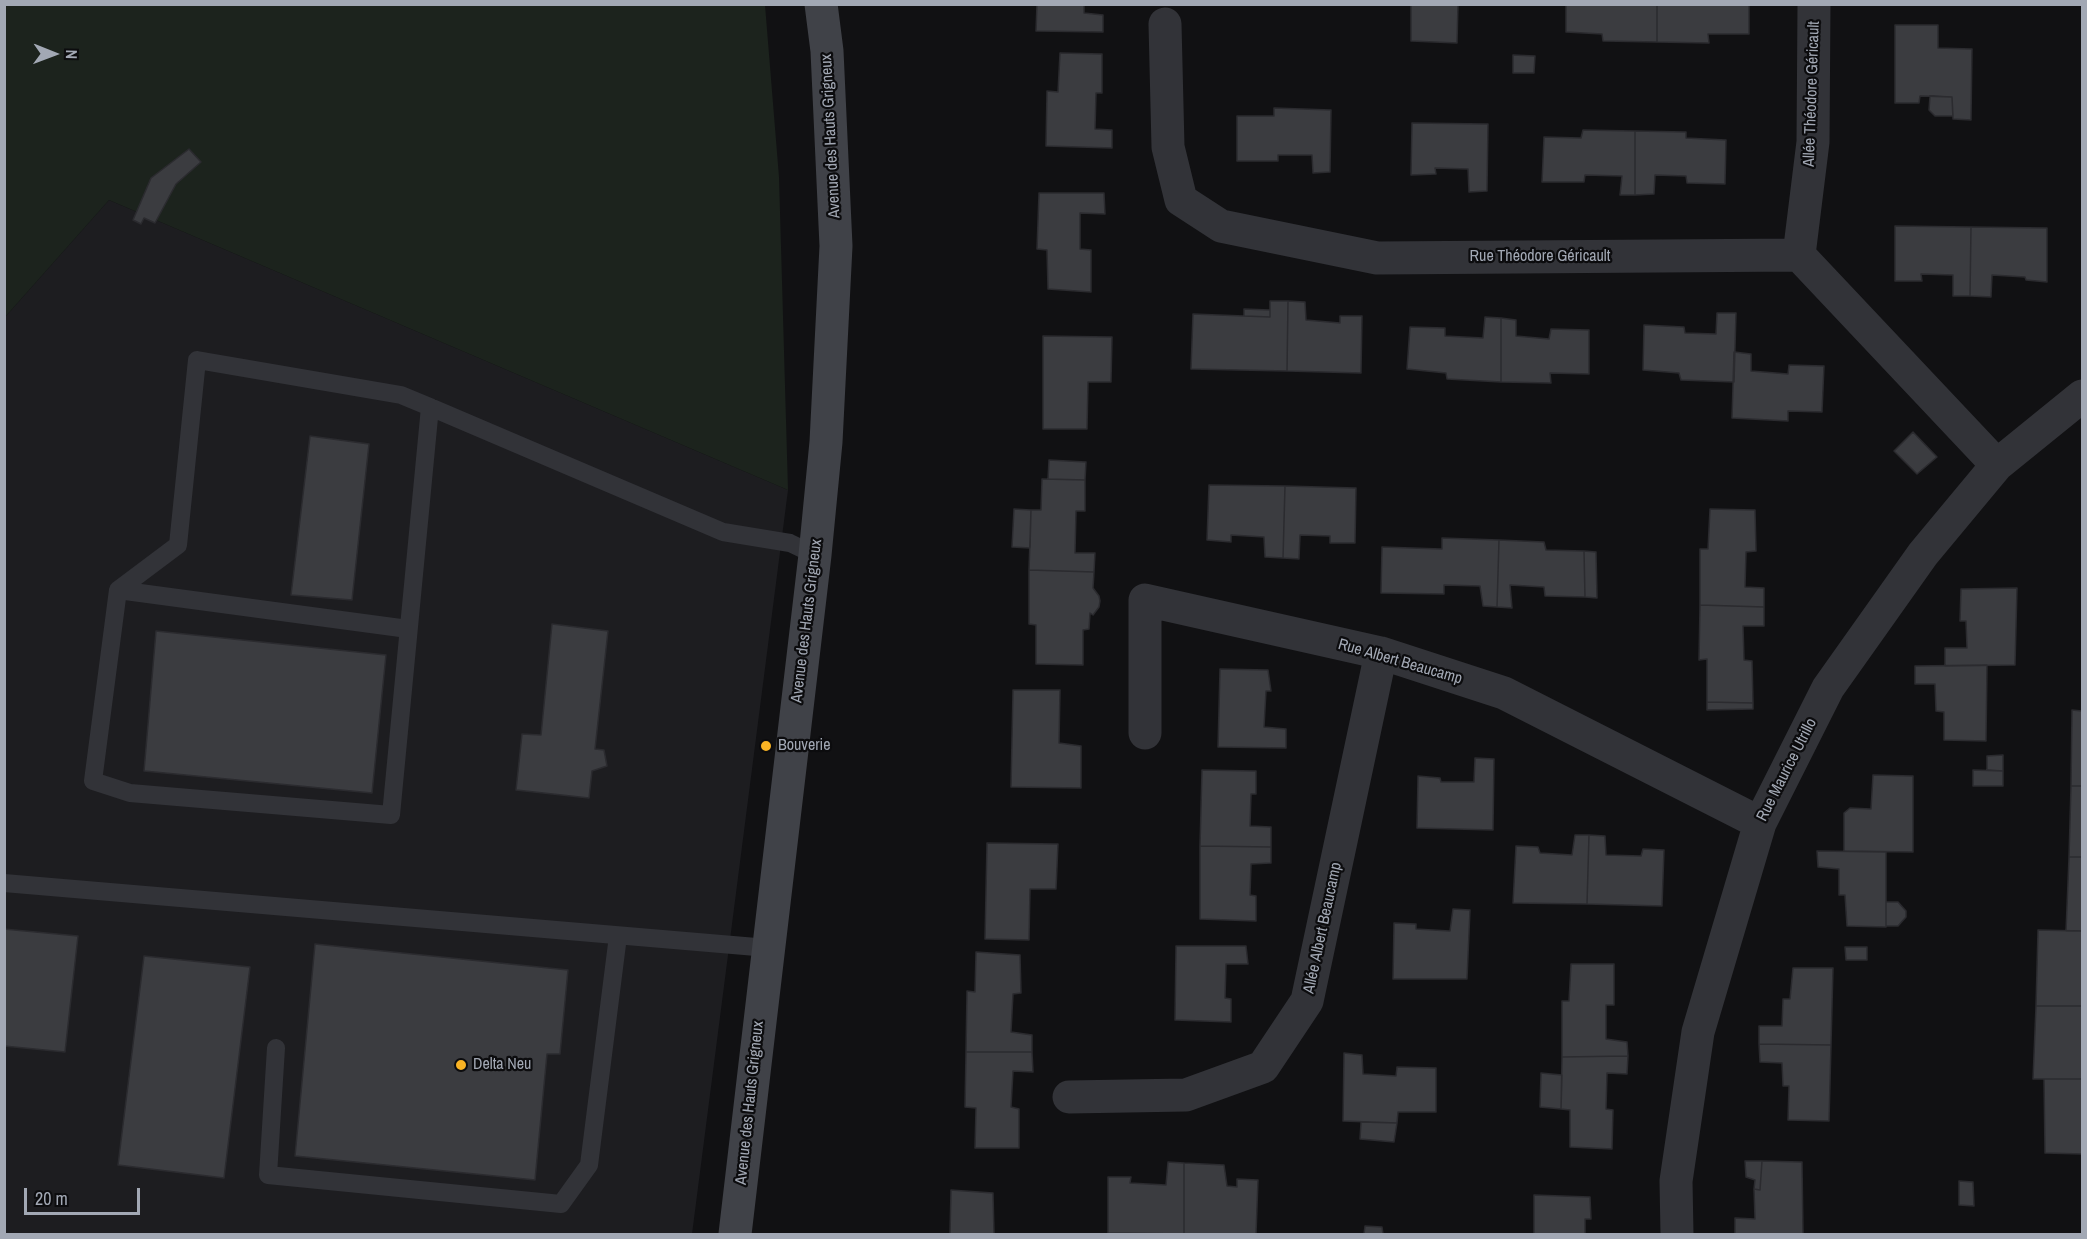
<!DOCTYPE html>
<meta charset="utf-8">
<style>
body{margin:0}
#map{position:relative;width:2087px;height:1239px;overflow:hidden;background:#111113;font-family:"Archivo Narrow",sans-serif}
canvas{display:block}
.frame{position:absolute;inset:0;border:6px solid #a2a8b4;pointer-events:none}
.north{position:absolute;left:24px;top:24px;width:60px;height:60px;-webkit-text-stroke:4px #0c0c0e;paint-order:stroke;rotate:91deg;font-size:16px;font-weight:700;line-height:24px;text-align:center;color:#a2a8b4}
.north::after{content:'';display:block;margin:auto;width:21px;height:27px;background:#a2a8b4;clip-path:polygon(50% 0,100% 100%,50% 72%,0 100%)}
.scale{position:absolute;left:24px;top:1188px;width:116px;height:27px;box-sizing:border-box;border:3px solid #a2a8b4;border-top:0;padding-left:8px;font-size:18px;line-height:21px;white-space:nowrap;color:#a2a8b4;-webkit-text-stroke:4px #0c0c0e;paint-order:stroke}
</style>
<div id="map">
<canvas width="2087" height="1239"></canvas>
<div class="frame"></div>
<div class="north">N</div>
<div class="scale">20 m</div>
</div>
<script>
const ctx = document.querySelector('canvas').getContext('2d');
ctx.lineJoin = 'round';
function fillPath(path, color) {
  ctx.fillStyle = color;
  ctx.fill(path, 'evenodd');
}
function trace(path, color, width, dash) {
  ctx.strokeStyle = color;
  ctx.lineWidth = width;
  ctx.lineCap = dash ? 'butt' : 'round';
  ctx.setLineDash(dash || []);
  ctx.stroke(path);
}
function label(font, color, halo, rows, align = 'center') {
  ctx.font = font + ' "Archivo Narrow",sans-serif';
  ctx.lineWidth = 4.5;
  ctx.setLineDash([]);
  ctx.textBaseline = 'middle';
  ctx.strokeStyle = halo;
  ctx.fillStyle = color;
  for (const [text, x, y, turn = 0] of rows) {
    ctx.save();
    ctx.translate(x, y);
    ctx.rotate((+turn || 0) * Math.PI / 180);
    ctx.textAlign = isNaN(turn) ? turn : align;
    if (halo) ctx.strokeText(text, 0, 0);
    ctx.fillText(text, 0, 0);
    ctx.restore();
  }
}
fillPath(new Path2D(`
 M109,200L788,490L692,1234H5V317Z`), '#1d1d20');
fillPath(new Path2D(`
 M5,5H765L779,177L788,490L109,200L5,317Z`), '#1c231d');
const building = new Path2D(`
 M1037,4H1084V13L1103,15V32L1036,31Z
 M1411,4H1458L1457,43L1411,41Z
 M1566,4H1657V42L1603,41L1602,34L1566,32Z
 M1657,4H1749V34H1708L1709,43L1657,42Z
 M1895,25H1938V48L1972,49L1971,120L1953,119L1952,97L1920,96L1919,103H1895Z
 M1060,53L1102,54V93H1096L1095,129L1112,130V148L1046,146L1047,91L1058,92Z
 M1513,55L1535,56L1534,73H1513Z
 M1930,96L1952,97L1953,116H1935L1929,110Z
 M1274,108L1331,110L1330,172L1313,173L1312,155H1278V161H1237V116H1274Z
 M1412,123L1488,124L1487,191L1469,192L1468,169L1435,168L1436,174L1411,175Z
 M1583,130L1635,131V195H1620L1622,176L1585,175L1584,182H1542L1544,137L1581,138Z
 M1635,131L1686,132V138L1726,140L1725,184L1687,183L1686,176L1655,175L1654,194L1635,195Z
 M189,149L201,162L176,184L155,223L144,218L141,224L133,220L151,178Z
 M1039,193H1104L1105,214L1080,213V249L1091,250V292L1048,289L1047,250L1037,249Z
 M1895,226L1971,227L1970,296H1953V275L1921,274L1922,281H1895Z
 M1971,227L2047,228V282L2026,280L2025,277L1992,275L1991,297L1970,296Z
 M1270,301H1288L1287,371L1191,369L1193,314L1270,317Z
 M1288,301L1305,302L1306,320L1340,323V316H1362L1361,373L1287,371Z
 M1244,309L1270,310V317L1244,316Z
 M1717,313H1736L1734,382L1681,380L1679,373L1643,370L1644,325L1684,327L1685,333L1716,334Z
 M1485,317L1501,318V382L1447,379L1446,373L1407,369L1410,327L1445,328V336L1483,338Z
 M1501,318L1516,320V336L1549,339L1551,329L1589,330V374L1550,373L1551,383L1501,382Z
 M1043,336L1112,337L1111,382H1088L1087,429H1043Z
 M1734,352L1751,354V371L1788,374L1789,365L1824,366L1822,412L1788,411V421L1732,418Z
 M1913,432L1937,457L1917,474L1894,451Z
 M310,436L369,444L352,600L291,595Z
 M1049,460L1086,462L1085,480L1048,479Z
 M1042,479L1085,480V511H1076L1075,553H1095L1094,572L1029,570L1031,510H1041Z
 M1209,485L1285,486L1283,558L1265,557L1264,537L1231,535V542L1207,540Z
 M1285,486L1356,488L1355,543H1330V536L1300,535L1299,559L1283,558Z
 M1014,509L1031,510L1030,548L1012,547Z
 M1710,509L1755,510L1756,551L1746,552L1745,587L1764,588V607L1700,605V549H1708Z
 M1442,538L1499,540L1497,607L1483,606L1480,586L1444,585V594L1381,593L1382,547L1442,549Z
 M1499,540L1544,542L1546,550L1584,551L1585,597L1545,596L1544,587L1510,585L1512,608L1497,607Z
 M1584,551L1596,552L1597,598L1585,597Z
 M1029,570L1094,572L1093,588L1099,596L1100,601L1099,607L1093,615L1090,613L1089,629L1083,630V665L1036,664V625L1029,624Z
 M2017,588L2015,665L1945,666V648H1967L1966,621H1960L1961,589Z
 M1700,605L1764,607V626H1743L1744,660L1752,661L1753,703L1707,702V659L1699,660Z
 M552,624L608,631L595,749L604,750L607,766L592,771L589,798L516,790L522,734L541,735Z
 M156,631L386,655L372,793L144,771Z
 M1987,665L1986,741L1944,740V712L1936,711L1935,684H1915V666Z
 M1220,669L1268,670L1271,691H1266L1264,727L1286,729V748L1218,747Z
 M1013,690H1060L1059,743L1081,746V788L1011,787Z
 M1707,702L1753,703V709L1707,710Z
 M2072,710L2082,711V786H2071Z
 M2003,755V771L1987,770V756Z
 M1475,758L1494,759L1493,830L1417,828L1418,776L1440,778L1441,782H1474Z
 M1202,770L1256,771V794H1251L1250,826L1271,827V847L1200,846Z
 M1973,770L2003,771V786H1973Z
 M1873,775L1913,776V852L1844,851V813L1850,808L1871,809Z
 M2071,786H2082V857H2069Z
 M1575,835H1589L1587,904L1513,903L1516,846L1538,847L1540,853L1572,855Z
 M1589,835L1605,836L1606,855L1641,856L1643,849L1664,850L1662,906L1587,904Z
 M987,843L1058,844L1056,889H1030L1029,940L985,939Z
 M1200,846L1271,847V863L1251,864L1250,895L1256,896V921L1200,919Z
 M1817,851L1886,852V927L1847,926L1845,895H1839V869L1818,867Z
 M2069,857H2082V931H2066Z
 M1886,902H1898L1906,911V917L1898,926H1886Z
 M1453,909L1470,910L1467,979H1393L1394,923L1416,924V929L1450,931Z
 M4,929L78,936L65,1052L4,1046Z
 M2038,930L2082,931V1006H2036Z
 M315,944L568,970L560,1054H547L535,1180L295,1156Z
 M1176,946H1246L1248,964H1226L1225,998L1231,999V1022L1175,1020Z
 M1845,947H1867V960H1846Z
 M976,952L1020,955L1021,993L1013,994L1011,1032L1032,1035V1052H966L967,991L975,992Z
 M144,956L250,967L224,1178L118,1165Z
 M1571,964H1614V1005H1606V1039L1627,1042L1628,1056L1562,1057V1001H1569Z
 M1793,968H1833L1831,1045L1759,1044V1026H1782L1783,999H1790Z
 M2036,1006H2082V1079H2033Z
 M1759,1044L1831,1045L1829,1121L1788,1120L1789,1086H1783L1782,1063L1760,1062Z
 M966,1052H1032L1033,1072L1013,1071L1011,1107L1019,1109V1148H975L976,1108L965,1107Z
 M1344,1053L1362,1055L1363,1074L1396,1076L1397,1067L1436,1068V1112H1398L1397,1123L1343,1121Z
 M1628,1056L1627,1074L1607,1073L1606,1109L1613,1110L1612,1149L1570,1147V1110L1561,1109L1562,1057Z
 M1541,1073L1562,1075L1561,1109L1540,1107Z
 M2044,1079H2082V1154L2045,1153Z
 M1361,1122L1397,1123L1394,1142L1360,1139Z
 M1745,1161H1762L1760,1190L1754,1189L1755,1180L1746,1177Z
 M1762,1161L1802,1162L1803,1234H1735V1218L1755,1219L1754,1189L1760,1190Z
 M1168,1162L1184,1163V1234L1108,1233V1177H1131L1130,1183L1166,1185Z
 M1184,1163L1224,1165L1227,1186L1237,1187V1179L1258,1180L1256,1234H1184Z
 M1959,1181L1973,1182L1974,1206L1959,1205Z
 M951,1190L993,1193L994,1234H950Z
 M1534,1195L1590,1197L1591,1219H1585V1234H1534Z
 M1365,1226L1382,1227L1383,1234H1364Z`);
fillPath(building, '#3b3c40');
trace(building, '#2b2b2f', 1.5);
trace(new Path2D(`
 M430,407L391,815L130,793L93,781L118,590L178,545L197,360L401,395L430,407L723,532L790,543L815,555
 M118,590L408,629
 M4,883L768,948
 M276,1048L268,1175L561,1204L589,1165L618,936`), '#323338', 18);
trace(new Path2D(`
 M1165,24L1168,147L1181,200L1221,226L1377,258L1799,255L1997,465
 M1799,255L1813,142L1814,4
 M1145,733V600L1381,653L1504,693L1760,823
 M1069,1097L1186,1095L1263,1067L1307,1001L1381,653
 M1677,1234L1676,1181L1698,1032L1760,823L1828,688L1923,554L1997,465L2082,396`), '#323338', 33);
trace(new Path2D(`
 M735,1234L815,555L826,442L836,246L827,51L821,4`), '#404248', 33);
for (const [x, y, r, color] of [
 [766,746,6,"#f9b324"],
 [461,1065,6,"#f9b324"]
]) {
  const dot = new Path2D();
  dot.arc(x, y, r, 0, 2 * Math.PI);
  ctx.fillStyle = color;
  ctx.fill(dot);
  trace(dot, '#0c0c0e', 2);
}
label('16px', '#a2a8b4', '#0c0c0e', [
 ["Allée Théodore Géricault",1812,94,-88],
 ["Avenue des Hauts Grigneux",831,136,-93],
 ["Rue Théodore Géricault",1540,257],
 ["Avenue des Hauts Grigneux",807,621,-83],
 ["Rue Albert Beaucamp",1400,662,16],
 ["Rue Maurice Utrillo",1787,770,-63],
 ["Allée Albert Beaucamp",1323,928,-78],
 ["Avenue des Hauts Grigneux",750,1103,-84]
]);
label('16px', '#a2a8b4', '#0c0c0e', [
 ["Bouverie",778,746],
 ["Delta Neu",473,1065]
], 'left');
</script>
